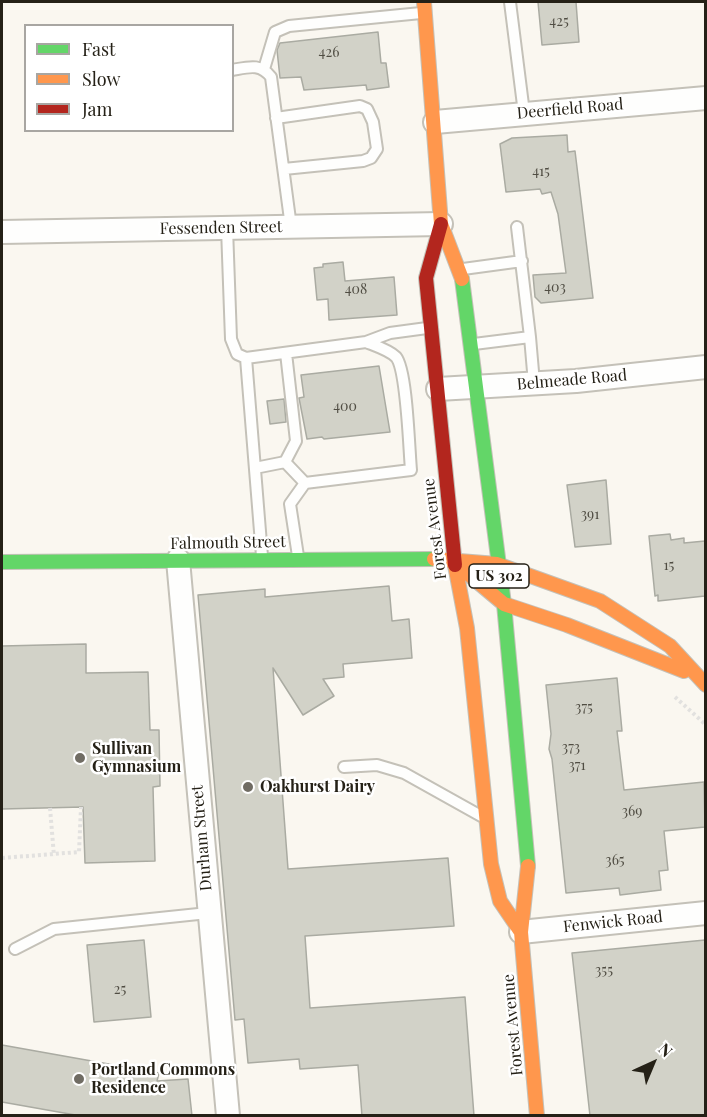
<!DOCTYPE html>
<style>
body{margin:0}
#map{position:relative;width:707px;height:1117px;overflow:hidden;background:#faf7f0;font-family:"Playfair Display",serif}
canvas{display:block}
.frame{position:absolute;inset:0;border:3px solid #252117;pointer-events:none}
.legend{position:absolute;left:24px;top:24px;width:210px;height:108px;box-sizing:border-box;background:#fff;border:2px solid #a8a6a2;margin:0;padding:8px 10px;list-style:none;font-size:18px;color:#252117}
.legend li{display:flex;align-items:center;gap:12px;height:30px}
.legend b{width:30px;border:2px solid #a8a6a2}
.north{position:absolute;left:623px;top:1033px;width:60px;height:60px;-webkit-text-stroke:4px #fff;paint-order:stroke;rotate:44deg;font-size:16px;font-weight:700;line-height:24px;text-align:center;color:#252117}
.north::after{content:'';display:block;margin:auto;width:21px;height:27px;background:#252117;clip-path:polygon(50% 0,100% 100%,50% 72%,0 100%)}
</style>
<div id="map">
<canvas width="707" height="1117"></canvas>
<div class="frame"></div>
<ul class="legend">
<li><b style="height:8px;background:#63d668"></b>Fast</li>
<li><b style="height:8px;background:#ff974d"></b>Slow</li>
<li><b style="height:8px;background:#b3261e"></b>Jam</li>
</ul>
<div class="north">N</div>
</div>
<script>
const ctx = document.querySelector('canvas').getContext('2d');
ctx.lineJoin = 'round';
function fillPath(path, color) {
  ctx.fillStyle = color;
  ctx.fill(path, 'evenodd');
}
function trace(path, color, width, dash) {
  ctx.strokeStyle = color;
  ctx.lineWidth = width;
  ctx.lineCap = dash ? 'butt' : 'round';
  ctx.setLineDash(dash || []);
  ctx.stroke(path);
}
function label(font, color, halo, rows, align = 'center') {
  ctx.font = font + ' "Playfair Display",serif';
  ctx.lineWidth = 5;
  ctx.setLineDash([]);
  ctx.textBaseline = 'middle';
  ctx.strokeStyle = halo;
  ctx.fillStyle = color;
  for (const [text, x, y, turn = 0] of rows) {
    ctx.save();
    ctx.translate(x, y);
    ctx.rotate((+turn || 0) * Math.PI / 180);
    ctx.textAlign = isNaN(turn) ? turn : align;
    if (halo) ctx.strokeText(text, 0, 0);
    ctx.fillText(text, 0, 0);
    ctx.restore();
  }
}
const building = new Path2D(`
 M538,2H576L579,42L542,45Z
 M378,32L381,63H386L389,87L367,90L366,85L304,90L301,77L280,78L277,50L280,43Z
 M567,135L568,152L575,151L593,298L541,303L535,297L533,275L566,273L558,214L551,192L542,194L540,189L506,192L500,144L512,138Z
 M343,262L345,281L394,277L397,315L329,320L328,299L317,300L314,268L323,267V264Z
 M379,366L390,432L324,439L322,437L307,439L299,398L304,397L301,375Z
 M284,399L286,422L270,424L267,401Z
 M606,480L611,544L575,547L567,485Z
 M670,534L671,540L684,538V543L705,541V596L658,601V595L655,596L649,536Z
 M389,586L392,621L409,619L412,658L343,664L344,677L323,679L334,696L303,715L273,668L288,869L448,858L454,926L305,936L310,1008L465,997L474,1116H362L358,1065L300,1069L299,1059L248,1063L244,1019L235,1020L198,595L265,589V597Z
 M86,644V673L148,672L150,730H159L160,786L153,787L155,861L85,863L83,807L2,809V646Z
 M617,678L622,731H617L624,790L704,782L705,827L664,831L668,870L659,871L661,890L620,895L619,888L566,893L552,759L549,749L551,734L546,685Z
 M144,940L151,1017L94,1022L87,945Z
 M705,940V1116H590L572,953Z
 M2,1045L159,1073L157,1081L188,1079L192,1116H81L2,1102Z`);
fillPath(building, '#d2d2c8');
trace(building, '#aaaba2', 1.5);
const lane = new Path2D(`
 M510,2L524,113
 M264,69L275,32L289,26L421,13
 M232,70C249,67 260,63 271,77L291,227
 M276,118L360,106L367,109L373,122L377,149L371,158L363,161L284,169
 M227,228L231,339L237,354L246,358L366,342L390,333L427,328
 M463,269L522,261
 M530,337L534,383
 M474,344L530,337L517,227
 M246,358L262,556
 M285,462L296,441L286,353
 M255,468L285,462L305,483L411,470C409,449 407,370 396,357C389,350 376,346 366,342
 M298,556L290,504L305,483
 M344,767L377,765L404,773L481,816
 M15,949L54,929L208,913`);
const street = new Path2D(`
 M435,122L706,98
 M2,232L441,224
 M438,389L576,381L706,367
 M178,560L228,1116
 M521,932L706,913`);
const fast = new Path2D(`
 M462,279L504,604L528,866
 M2,562L434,559`);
const slow = new Path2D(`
 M424,2L441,224L462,279
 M434,559L497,564L600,601L670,646L706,685
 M454,562L504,604L567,625L684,671
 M455,565L467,628L491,864L500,901L521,932
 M528,866L521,932L537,1116`);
const jam = new Path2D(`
 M441,224L426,278L455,565`);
trace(lane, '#c4c1b8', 14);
trace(street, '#c4c1b8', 26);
trace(fast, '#c4c1b8', 16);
trace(slow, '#c4c1b8', 16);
trace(jam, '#c4c1b8', 16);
trace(new Path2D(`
 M675,697L706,725
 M50,808L54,856
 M2,858L79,852L81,807`), '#e2e1df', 4, [3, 3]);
trace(lane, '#fefefd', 10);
trace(street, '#fefefd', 22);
trace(fast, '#63d668', 14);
trace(slow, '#ff974d', 14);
trace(jam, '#b3261e', 14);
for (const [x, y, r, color] of [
 [80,758,6,"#706c63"],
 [248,787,6,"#706c63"],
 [79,1079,6,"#706c63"]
]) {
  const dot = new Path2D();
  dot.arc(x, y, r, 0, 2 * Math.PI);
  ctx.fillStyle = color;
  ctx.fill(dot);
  trace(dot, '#fff', 2);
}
label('14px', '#504d43', null, [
 ["425",559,22],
 ["426",329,53],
 ["415",541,172],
 ["403",555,288],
 ["408",356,290],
 ["400",345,407],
 ["391",590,515],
 ["15",669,566],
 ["375",584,708],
 ["373",571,748],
 ["371",577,766],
 ["369",632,812],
 ["365",615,861],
 ["355",604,971],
 ["25",120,990]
]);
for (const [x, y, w] of [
 [499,576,60]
]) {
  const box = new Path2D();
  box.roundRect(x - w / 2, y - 12, w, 24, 4.5);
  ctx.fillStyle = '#fff';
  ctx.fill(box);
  trace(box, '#252117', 1.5);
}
label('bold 15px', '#252117', null, [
 ["US 302",499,576]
]);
label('16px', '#252117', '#fff', [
 ["Deerfield Road",570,109,-5],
 ["Fessenden Street",221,228,-1],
 ["Belmeade Road",572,380,-5],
 ["Forest Avenue",435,529,-97],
 ["Falmouth Street",228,543,-1],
 ["Durham Street",202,838,-95],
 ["Fenwick Road",613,922,-6],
 ["Forest Avenue",513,1025,-95]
]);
label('bold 16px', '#252117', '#fff', [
 ["Sullivan",92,749],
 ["Gymnasium",92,767],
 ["Oakhurst Dairy",260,787],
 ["Portland Commons",91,1070],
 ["Residence",91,1088]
], 'left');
</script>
